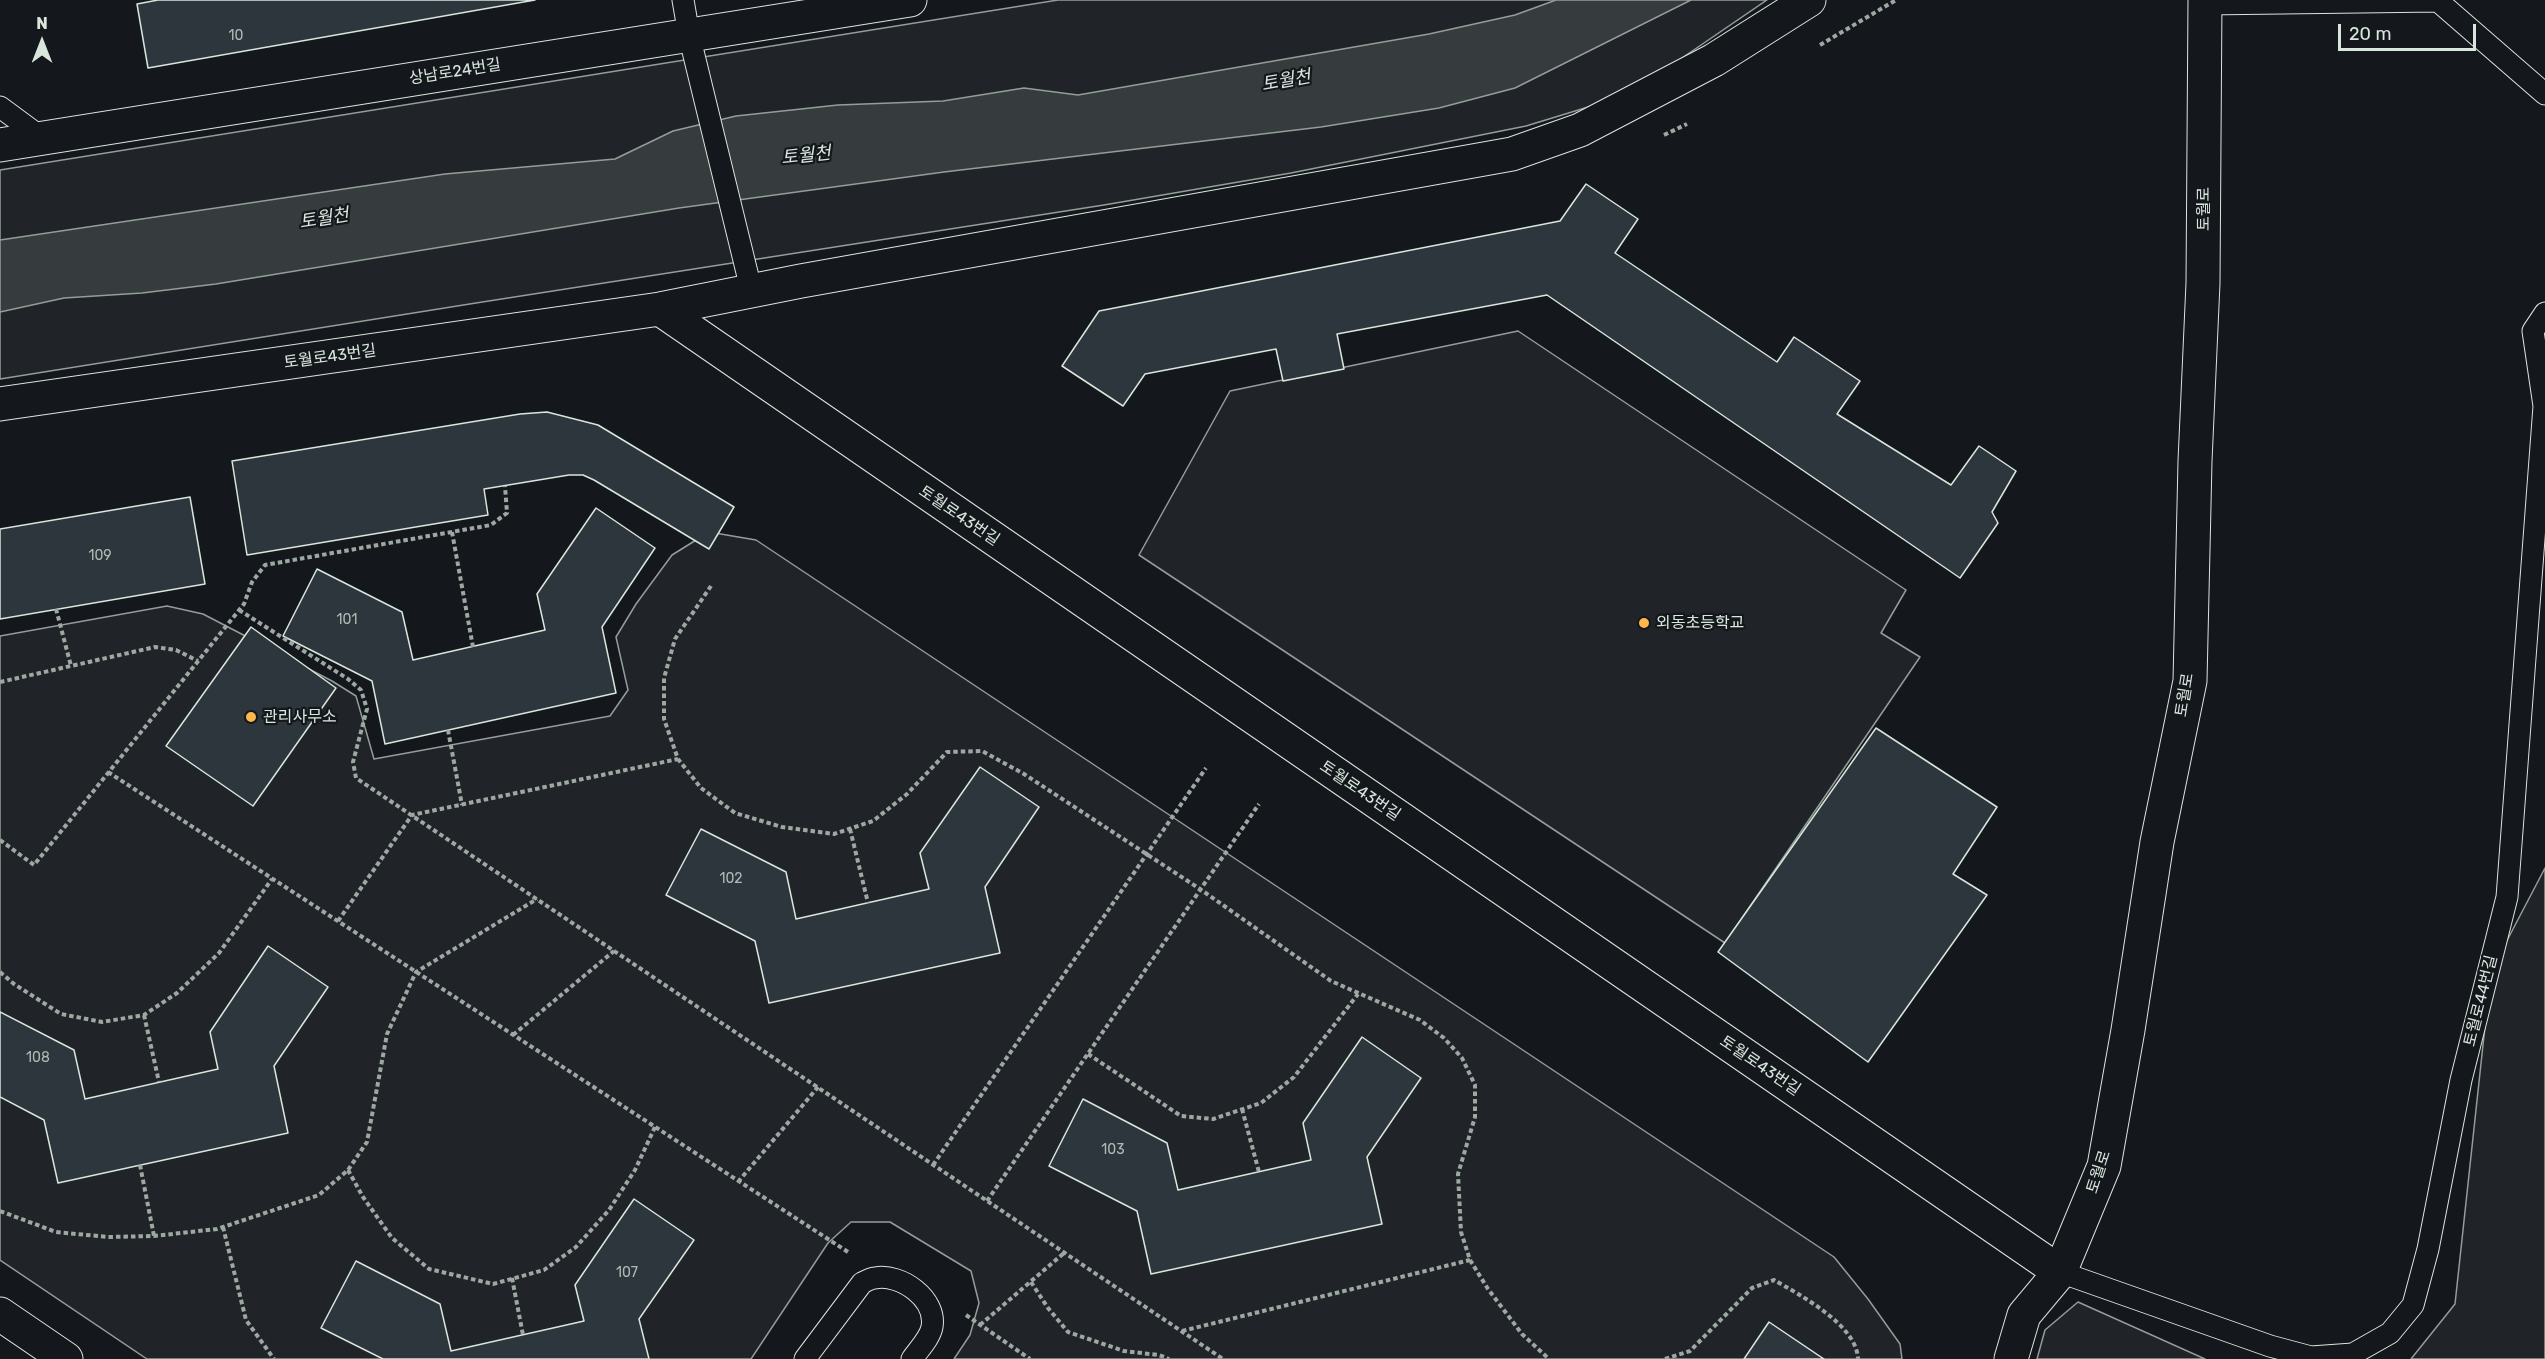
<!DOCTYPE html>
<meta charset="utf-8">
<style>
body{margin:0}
#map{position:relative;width:2545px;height:1359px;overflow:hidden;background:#14181c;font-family:Rubik,sans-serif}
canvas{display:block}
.north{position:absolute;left:12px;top:12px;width:60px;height:60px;-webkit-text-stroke:4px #14181c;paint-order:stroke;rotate:0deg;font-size:16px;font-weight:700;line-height:24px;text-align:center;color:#d8e6dc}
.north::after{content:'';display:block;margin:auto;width:21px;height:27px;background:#d8e6dc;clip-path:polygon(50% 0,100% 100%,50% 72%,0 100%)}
.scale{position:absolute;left:2338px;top:24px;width:138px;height:27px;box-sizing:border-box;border:3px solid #d8e6dc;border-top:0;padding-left:8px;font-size:18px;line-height:21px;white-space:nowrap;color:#d8e6dc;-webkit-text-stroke:4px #14181c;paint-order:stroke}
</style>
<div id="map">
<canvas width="2545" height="1359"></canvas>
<div class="north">N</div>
<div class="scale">20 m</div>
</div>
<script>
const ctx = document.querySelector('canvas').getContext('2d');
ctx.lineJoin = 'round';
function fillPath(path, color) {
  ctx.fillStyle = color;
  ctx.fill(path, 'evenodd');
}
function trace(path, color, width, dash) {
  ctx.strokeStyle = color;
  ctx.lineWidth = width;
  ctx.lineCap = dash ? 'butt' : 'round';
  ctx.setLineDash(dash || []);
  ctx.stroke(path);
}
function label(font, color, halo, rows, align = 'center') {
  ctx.font = font + ' Rubik,"Noto Sans KR",sans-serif';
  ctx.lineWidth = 4.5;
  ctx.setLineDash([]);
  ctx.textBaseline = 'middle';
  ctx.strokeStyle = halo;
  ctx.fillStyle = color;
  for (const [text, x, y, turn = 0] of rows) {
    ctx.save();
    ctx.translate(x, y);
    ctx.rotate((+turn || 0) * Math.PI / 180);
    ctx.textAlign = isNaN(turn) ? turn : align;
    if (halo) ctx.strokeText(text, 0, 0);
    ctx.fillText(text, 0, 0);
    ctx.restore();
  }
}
const green = new Path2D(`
 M1058,0H1767L1663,71L1598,104L1526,126L1291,173L1104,205L476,303L0,379V170Z
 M1518,331L1906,590L1881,633L1920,657L1725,943L1139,555L1230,391Z
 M709,532L756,540L1834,1257L1868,1299L1900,1344L1902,1359H954L970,1335L979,1303L971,1271L890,1222H851L828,1243L751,1359H147L0,1260V636L167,606L203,614L332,681L356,696L374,759L610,716L628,690L616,637L636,604L672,555Z
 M2545,868V1359H2411L2455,1304L2491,971Z
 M2078,1302L2205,1359H2037L2045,1330Z`);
fillPath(green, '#202428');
trace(green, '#939e99', 1.5);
const water = new Path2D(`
 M1556,0H1691L1515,88L1439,108L1321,127L944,172L679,208L216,284L142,293L64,298L0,312V240L445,174L615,159L673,131L736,116L838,105L943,101L1024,88L1078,95L1429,34L1515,15Z`);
fillPath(water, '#363b3e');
trace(water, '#939e99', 1.5);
const building = new Path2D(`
 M158,0H535L148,68L137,4Z
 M1586,184L1638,219L1615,253L1777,362L1794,337L1860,381L1837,414L1951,485L1979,446L2016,471L1992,512L1998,523L1960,578L1547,295L1337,334L1344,369L1283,381L1276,349L1145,374L1123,406L1062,366L1099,311L1560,221Z
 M547,412L598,425L734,507L709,549L594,480L583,475H569L484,489L488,515L247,555L232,461L520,414Z
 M190,497L205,584L0,619V529Z
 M596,508L655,548L602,627L616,693L385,744L372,681L283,636L317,569L402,612L413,660L545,630L537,594Z
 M251,627L336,688L253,806L166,746Z
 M1876,728L1997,807L1953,874L1987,895L1868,1062L1718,952Z
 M980,767L1039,807L985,887L1000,953L769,1003L755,941L666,895L701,829L786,872L796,919L929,889L920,853Z
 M268,946L328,987L274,1066L288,1133L58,1183L44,1120L0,1097V1012L74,1050L85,1099L218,1069L210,1032Z
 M1362,1037L1421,1078L1367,1157L1382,1224L1151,1274L1137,1211L1049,1166L1083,1099L1167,1143L1178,1190L1311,1160L1303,1123Z
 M634,1199L694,1240L639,1319L649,1359H383L321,1328L356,1261L440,1304L451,1351L584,1321L575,1285Z
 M1769,1322L1824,1359H1744Z`);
fillPath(building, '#2c363c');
trace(building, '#d8e6dc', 1.5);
const service = new Path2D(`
 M683,0L689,35L752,293
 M2205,4L2438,1L2545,94
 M0,107L42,138
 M2060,1272L2270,1346L2311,1357L2353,1354L2390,1333L2413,1305L2428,1249L2461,1080L2507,897L2544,406L2533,331L2545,313
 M805,1359L862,1283C866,1281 871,1278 875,1278C901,1273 937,1299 932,1327C930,1338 919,1349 912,1359`);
const minor = new Path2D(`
 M0,145L910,0
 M660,309L2060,1272
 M0,404L660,309L801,281L1512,154L1580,130L1714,60L1809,0`);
const tertiary = new Path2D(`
 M0,1314L66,1359
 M2011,1359L2024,1315L2060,1272L2104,1166L2128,1030L2157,842L2190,681L2195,461L2203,283L2205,0`);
trace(service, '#d8e6dc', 23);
trace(minor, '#d8e6dc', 35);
trace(tertiary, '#d8e6dc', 35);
trace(new Path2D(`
 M1820,45L1896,0
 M1664,135L1687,124
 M452,532L473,647
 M711,586L675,639L664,678V719L678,759L701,788L735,813L782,827L834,834L873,821L907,794L947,752L982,751L1024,774L1200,889L1331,981L1420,1020L1444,1038L1462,1058L1475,1085V1117L1458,1174L1461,1232L1470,1260L1488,1289L1522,1334L1549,1359
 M56,609L71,666
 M239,610L348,679L361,690L367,709L353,762L356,778L1223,1359
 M0,682L155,647L176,650L198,661
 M448,730L462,805
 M108,772L848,1252
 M850,829L868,903
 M0,840L34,865L244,604L252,582L265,565L491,525L507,513L505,486
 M338,921L412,815L678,759
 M0,972L14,984L61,1014L102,1022L144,1015L177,993L219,953L272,879
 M144,1015L159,1082
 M513,1035L614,951
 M1088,1054L1181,1116L1213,1119L1261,1103L1294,1077L1358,994
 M1242,1109L1259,1172
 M140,1165L154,1236
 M933,1165L1206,768
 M348,1170L363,1197L392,1238L429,1269L493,1284L544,1270L576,1247L609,1210L635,1170L655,1127
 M738,1182L818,1087
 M987,1201L1259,804
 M0,1211L56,1232L108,1237L154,1236L217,1229L319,1195L348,1170L367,1142L387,1034L416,972L537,899
 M223,1227L246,1320L274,1359
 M512,1278L523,1335
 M1031,1282L1048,1308L1068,1332L1124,1351L1159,1355L1169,1359
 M966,1315L1030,1359
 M980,1325L1064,1253
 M1182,1331L1470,1260
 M1665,1359L1690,1351L1752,1288L1774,1280C1800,1295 1857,1325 1858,1359`), '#9da8a2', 4, [4.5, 3]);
trace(service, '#14181c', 21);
trace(minor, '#14181c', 33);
trace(tertiary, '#14181c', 33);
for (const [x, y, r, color] of [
 [1644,623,6,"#ffb74d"],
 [251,717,6,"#ffb74d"]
]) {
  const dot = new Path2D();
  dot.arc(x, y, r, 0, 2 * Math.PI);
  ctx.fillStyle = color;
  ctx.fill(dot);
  trace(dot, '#14181c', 2);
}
label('14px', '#adbab4', null, [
 ["10",236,36],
 ["109",100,556],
 ["101",347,620],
 ["102",731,879],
 ["108",38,1058],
 ["103",1113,1150],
 ["107",627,1273]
]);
label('16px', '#d8e6dc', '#14181c', [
 ["상남로24번길",455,72,-9],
 ["토월로",2204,209,-90],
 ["토월로43번길",330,357,-8],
 ["토월로43번길",959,516,34],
 ["토월로",2185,695,-81],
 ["토월로43번길",1360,791,34],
 ["토월로44번길",2481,1001,-76],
 ["토월로43번길",1760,1066,34],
 ["토월로",2099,1172,-72]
]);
label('16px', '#d8e6dc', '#14181c', [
 ["외동초등학교",1656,623],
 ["관리사무소",263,717]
], 'left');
label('italic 18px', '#d8e6dc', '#14181c', [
 ["토월천",1286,81,-10],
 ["토월천",806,156,-6],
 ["토월천",324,219,-9]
]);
</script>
